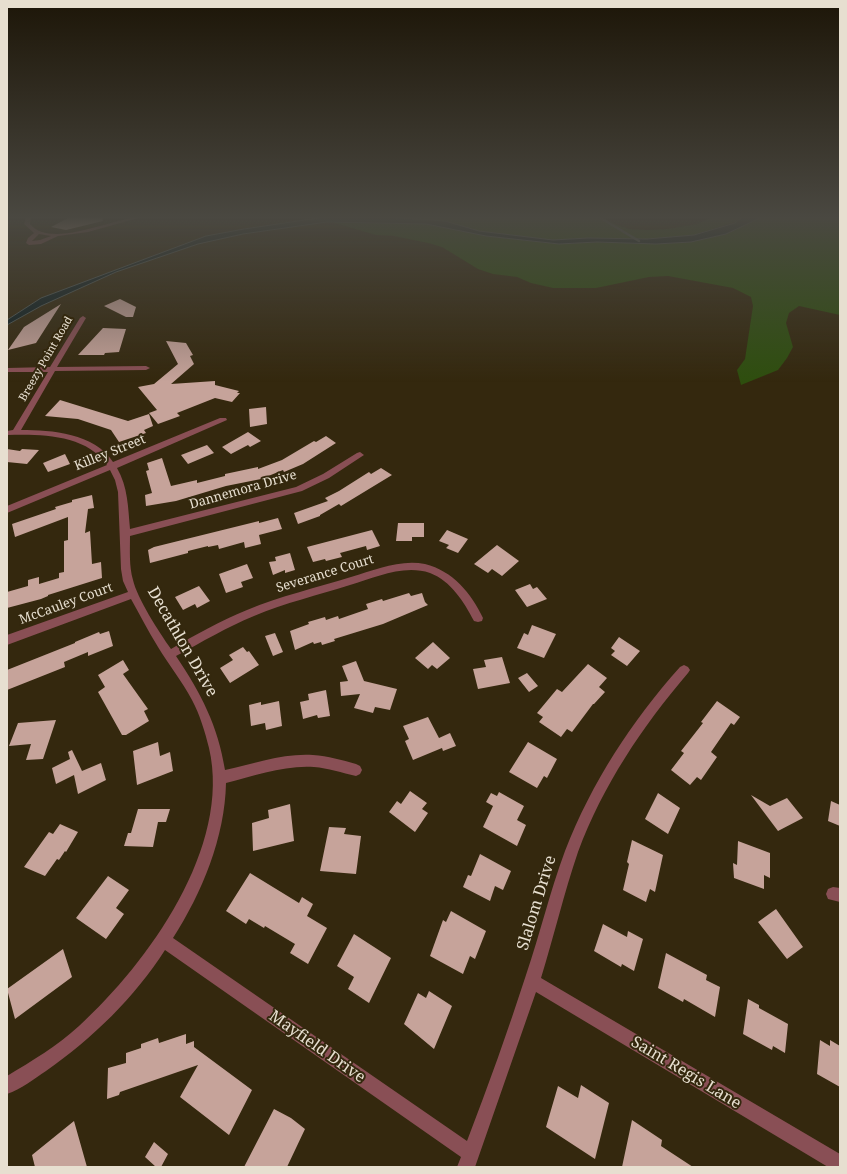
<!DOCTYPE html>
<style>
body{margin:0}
#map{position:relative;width:847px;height:1174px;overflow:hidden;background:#34280e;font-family:"Noto Serif",serif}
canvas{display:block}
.frame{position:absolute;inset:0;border:8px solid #e7dfd0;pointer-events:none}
</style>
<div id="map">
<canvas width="847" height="1174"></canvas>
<div class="frame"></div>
</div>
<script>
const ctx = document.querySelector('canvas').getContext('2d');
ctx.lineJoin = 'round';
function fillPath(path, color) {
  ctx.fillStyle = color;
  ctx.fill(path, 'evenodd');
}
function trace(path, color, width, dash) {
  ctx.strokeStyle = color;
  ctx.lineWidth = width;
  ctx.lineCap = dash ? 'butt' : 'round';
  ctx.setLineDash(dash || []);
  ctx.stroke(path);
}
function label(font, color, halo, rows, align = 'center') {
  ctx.font = font + ' "Noto Serif",serif';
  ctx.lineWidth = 4;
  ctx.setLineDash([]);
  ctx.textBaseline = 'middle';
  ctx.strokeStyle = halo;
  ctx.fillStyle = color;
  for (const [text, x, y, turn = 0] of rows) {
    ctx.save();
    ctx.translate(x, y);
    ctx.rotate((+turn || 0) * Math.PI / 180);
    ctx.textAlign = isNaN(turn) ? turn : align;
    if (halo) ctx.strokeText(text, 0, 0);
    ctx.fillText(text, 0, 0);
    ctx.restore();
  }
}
fillPath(new Path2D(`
 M387,217H595L629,229L648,230L667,229L697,224L712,217H742L735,222L694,235L647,239L588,238L553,240L479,231L445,221Z
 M762,217H840V315L799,306L789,313L786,323L793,347L787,358L778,370L741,385L737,370L745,359L753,306L751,297L733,288L668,276L649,277L596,288H553L531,283L517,277L493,274L478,269L442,247L428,243L394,236L376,235L331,222L426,224L486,236L559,244L597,242L656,244L691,242L726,234Z`), '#2e4e0e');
const water = new Path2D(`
 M325,217H387L445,221L479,231L553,240L588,238L647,239L694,235L735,223L742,217H762L726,234L691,242L656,244L597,242L559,244L486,236L426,224L327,222L243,234L198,244L116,272L41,306L7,325V320L41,298L206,236L244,229Z`);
fillPath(water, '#0d1e21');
trace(water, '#4e5856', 1);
trace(new Path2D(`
 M599,217L639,241`), '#4e5856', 2.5);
fillPath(new Path2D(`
 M70,217H102L103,221L66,230L51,227Z
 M120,299L136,307L133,317H126L104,306Z
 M61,304L36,343L8,350L24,327Z
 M103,328L126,329L119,352L105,353L104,355H78Z
 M166,341L186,343L193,355L190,356L194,364L171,384L215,381V385L239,391L237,393H240L232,402L215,398L177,413L180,416L158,424L149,413L157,410L138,387L154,384L178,364Z
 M60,400L128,421L149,414L153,426L144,430L146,433L119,442L111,430L78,419L45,416Z
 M266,407L267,424L250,427L249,409Z
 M248,432L261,441L250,447L248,445L231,454L222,447Z
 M326,436L336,443L303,464L284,472L283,470L261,479L226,486L176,501L146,506L145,495L152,493L146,471L149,470L147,463L162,458L171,486L197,480V483L225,476V474L258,467V469L282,460L314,441L316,442Z
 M207,445L214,453L188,464L181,455Z
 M7,449L20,451L22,449L39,450L27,464L7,462Z
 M65,454L70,464L48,472L43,463Z
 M381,468L392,475L341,506L339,504L320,515V516L298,524L294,513L328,501L325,498L339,491L369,472L371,474Z
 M92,495L94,508L88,509L85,533L90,531L92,564L101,562L102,578L48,595V596L41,599L7,608V592L28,586V580L39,577V584L59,578V573L64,572V541L68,540V517L15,537L12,524L56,509L55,507L72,502V500Z
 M278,518L282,529L259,535L261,544L245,548L244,542L219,549L218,545L208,547V546L188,551V553L150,563L148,550L154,547L259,521V523Z
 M398,523H424V537H412V541H396Z
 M372,530L380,546L367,550L366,546L340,553L342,557L326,561L325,559L313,562L307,547Z
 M447,530L468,539L458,553L446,548L449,545L439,541Z
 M497,545L519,561L502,576L492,569L488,573L474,564Z
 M290,553L295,570L285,573V570L273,575L269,562L276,561L275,557Z
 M247,564L253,578L241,582L243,587L226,593L219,574Z
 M530,584L533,589L537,587L547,599L527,607L515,590Z
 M199,586L210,601L197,608L195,604L183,610L175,597Z
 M409,593L411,596L422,593L425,602L428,605L383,624L334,639L335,641L322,645L321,642L314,644L313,642L295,650L290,631L309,624L308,622L325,617L326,620L338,616L339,619L368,609L366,604L382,599L383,601Z
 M532,625L556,634L544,658L517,648L524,633L528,635Z
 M109,631L113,646L88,656V652L64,662L65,667L7,690V670L75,643V642L99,632L100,634Z
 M275,633L283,652L273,656L265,636Z
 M619,637L640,651L627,666L611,655L615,651L611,648Z
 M433,642L450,658L437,669L432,665L428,669L415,658Z
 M243,647L247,652L249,651L259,665L230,683L220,668L233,660L229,655Z
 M502,657L510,683L478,689L473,669L486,667L484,660Z
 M123,660L129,670L123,674L148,709L144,711L149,721L126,735H122L98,692L105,687L98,675Z
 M356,661L364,681L397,689L390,710L375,707L373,713L354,708L360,694L341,696L340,682L348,681L342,666Z
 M588,664L607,678L599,687L605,692L594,704H593L572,732L567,729L561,737L539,722L543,717L537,713L557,689L562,692Z
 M527,673L538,686L529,692L518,678Z
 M326,690L330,716L318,718L317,715L303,719L300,702L309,700L308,694Z
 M279,701L282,726L266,730L265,723L251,726L249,705L261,702V705Z
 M717,701L740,717L734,725L731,723L711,752L717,757L701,780L697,777L690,785L671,770L684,753L681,751L703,723L701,722Z
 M428,717L439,738L450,733L456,746L443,751L442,748L413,760L405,741L409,739L403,726Z
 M56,720L43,759L26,760L31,744L9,746L18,723Z
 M158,742L160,756L170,752L173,771L137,785L133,751Z
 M528,742L557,759L547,778L544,776L537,788L509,772Z
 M72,750L82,771L101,763L106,780L78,794L74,775L56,784L52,768L70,759L68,752Z
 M410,791L427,803L422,809L428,813L415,832L389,812L397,801L401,804Z
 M499,792L524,806L517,820L526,825L517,846L483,827L493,806L486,802L491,793L497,796Z
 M658,793L680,808L668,834L645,819Z
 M751,795L770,806L787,798L803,818L778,831Z
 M831,801L840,805V826L828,821Z
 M290,804L294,841L253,851L252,823L269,818L268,810Z
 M138,809H170L166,822H158L153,847L124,846L128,833H131Z
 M60,824L78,832L66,852L65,851L59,860L57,859L45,876L24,867L49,832L53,834Z
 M329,827L346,828L344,834L361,836L356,874L320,871Z
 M632,840L663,855L655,892L650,889L646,902L623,890L629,864L627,862Z
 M738,841L770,853V878L764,875V889L734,878L733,863L737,865Z
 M480,854L511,871L503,890L495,886L490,901L463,887L468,875L471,876Z
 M250,873L299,903L302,897L313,904L307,916L327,928L308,964L290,953L295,944L265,926L264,928L249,919L246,924L226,911Z
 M108,876L129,890L116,908L124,914L106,939L76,918Z
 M776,909L803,947L787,959L758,922Z
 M451,911L486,931L475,959L470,956L463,974L430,956L443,920L446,922Z
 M603,924L627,937L628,931L643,939L634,971L622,964L621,967L594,951Z
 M354,934L391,958L369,1003L348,989L354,977L337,966Z
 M63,949L72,977L15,1019L7,989Z
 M666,953L707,975L706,980L720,987L715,1017L684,999L683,1002L658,988Z
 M429,991L452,1006L434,1049L404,1024L418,993L426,998Z
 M748,999L759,1005V1008L788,1024L785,1053L773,1046L772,1050L743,1034Z
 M186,1034V1044L194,1041V1047L252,1090L229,1135L180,1097L198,1065L120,1092L119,1095L107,1099L108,1068L126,1063V1053L141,1048V1044L158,1038L159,1043Z
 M820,1040L830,1046V1040L840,1046V1087L817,1074Z
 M581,1085L609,1103L595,1159L546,1127L558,1086L578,1098Z
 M274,1109L291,1118L305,1129L287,1167H244Z
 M632,1120L662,1140L661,1146L693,1167H622Z
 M74,1121L87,1167H35L32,1155Z
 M154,1142L168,1154L161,1167H156L145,1157Z`), '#c6a39a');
fillPath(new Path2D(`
 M26,217H31L30,224C52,250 113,217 142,217L88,232L58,236L41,244L29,245L26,243L28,238L34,233L24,224ZM39,234L51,236L40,240L32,241Z
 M83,316L86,318L57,367L146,366L150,368L146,370L55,371L21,430C52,430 94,433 113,462L220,418H226L227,420L117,468C128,487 128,507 130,529L296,487L323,474L357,453L360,452L364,455L329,478L302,491L130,536C130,551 129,566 133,580C137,598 159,632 171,649C195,635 220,621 247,610C280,596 316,588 351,577C375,570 400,559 425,564C453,571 471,593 483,618L482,621L478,622L474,621C464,602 451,581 430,573C403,564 375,578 350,585C318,595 285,603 254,616C227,627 202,642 176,656C201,693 218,726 225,770C254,764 283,753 313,755C328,756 342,760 356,764L360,766L362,770L360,774L356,776C342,773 328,768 314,767C284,765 254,776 226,783C225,837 202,893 173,938L467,1141C488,1086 508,1031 526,975C540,934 550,891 565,851C592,782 631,722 680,667L684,665L688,667L690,670L688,673C642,727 603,785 578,852C564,893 554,936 541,978L840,1154V1167H828L536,992L475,1167H457L461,1157L165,950C134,998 93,1038 46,1071C34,1079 21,1089 7,1094V1076C32,1061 57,1046 79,1026C148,963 232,847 209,748C205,732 200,715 192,700C182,681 169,665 158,647C148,631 140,615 131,599L7,645V635L128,592L123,581L121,569L118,492L115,480L110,470L7,513V506L107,465C86,434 40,434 7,435V431L13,430L48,372H7V368L50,367L80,318Z
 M833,887L840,888V902L828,899L826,894L828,889Z`), '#894f55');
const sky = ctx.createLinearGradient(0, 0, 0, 382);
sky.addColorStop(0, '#1d1608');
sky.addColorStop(0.57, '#4a4841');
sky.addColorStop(1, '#4a484100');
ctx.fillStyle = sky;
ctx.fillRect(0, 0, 847, 382);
label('11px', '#e7dfd0', '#34280e', [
 ["Breezy Point Road",46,359,-60]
]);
label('13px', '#e7dfd0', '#34280e', [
 ["Killey Street",110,453,-22],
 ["Dannemora Drive",243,490,-16],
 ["Severance Court",325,574,-17],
 ["McCauley Court",66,604,-20]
]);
label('16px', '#e7dfd0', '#34280e', [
 ["Decathlon Drive",182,642,60],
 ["Slalom Drive",537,903,-73],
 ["Mayfield Drive",317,1047,35],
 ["Saint Regis Lane",686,1073,31]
]);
</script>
